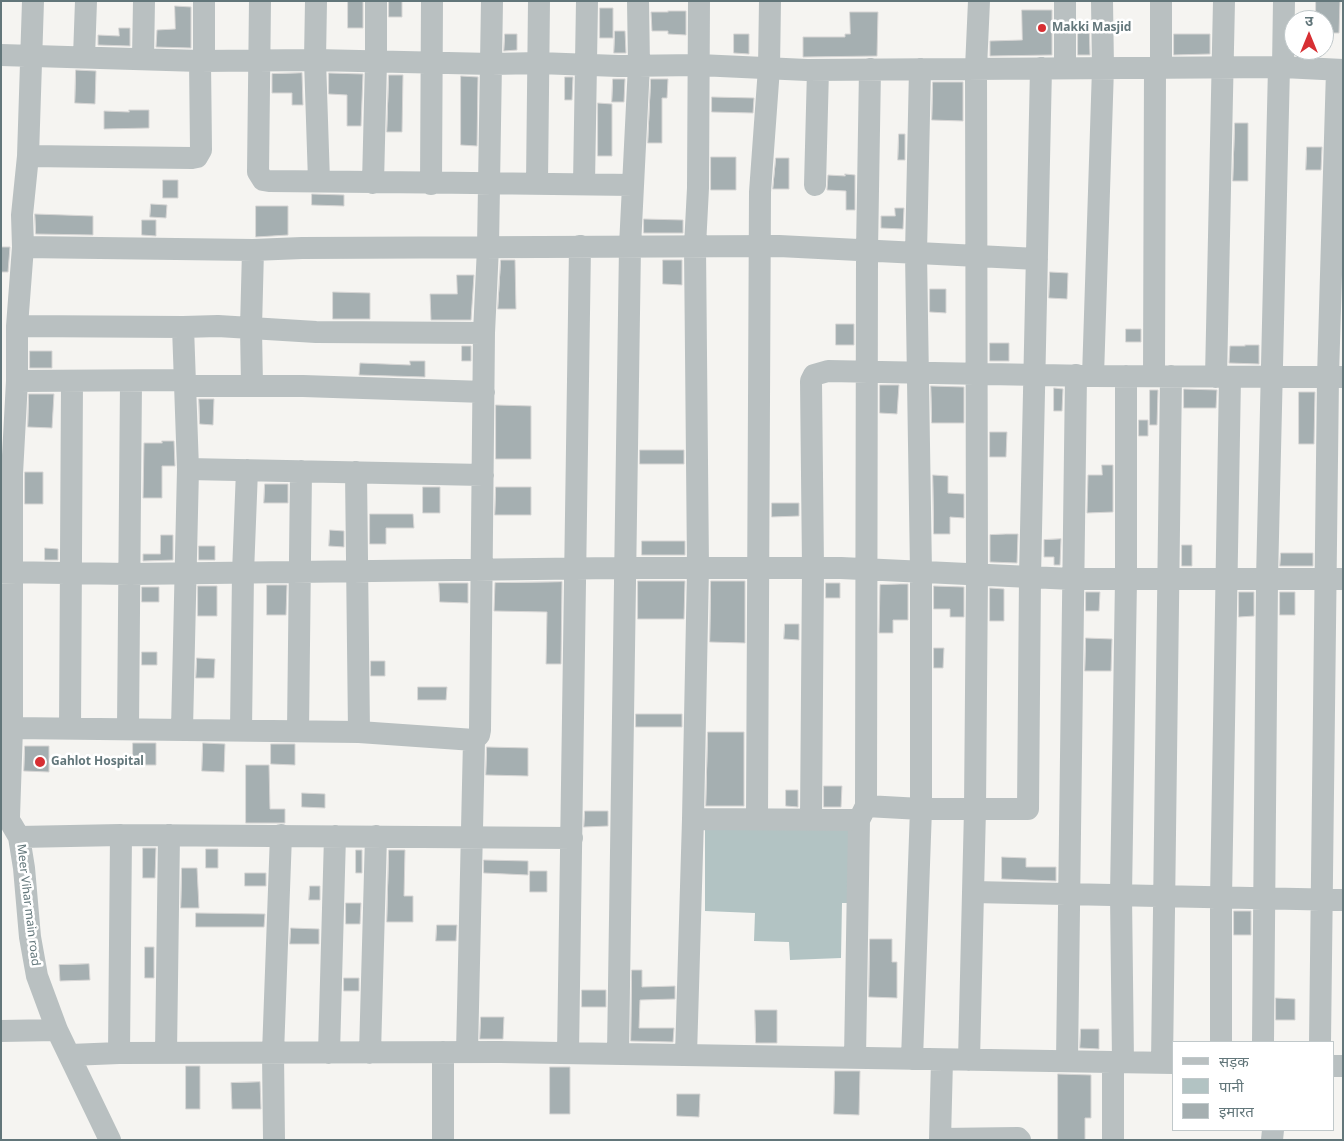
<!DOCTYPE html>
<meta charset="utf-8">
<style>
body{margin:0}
#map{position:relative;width:1344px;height:1141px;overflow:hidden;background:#f5f4f1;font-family:"Noto Sans","Noto Sans Devanagari",sans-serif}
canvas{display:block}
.frame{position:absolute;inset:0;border:2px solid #62767a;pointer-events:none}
.legend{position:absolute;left:1172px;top:1041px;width:162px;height:90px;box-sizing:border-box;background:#fff;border:1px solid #c0c8ca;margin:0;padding:6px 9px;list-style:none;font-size:15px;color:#62767a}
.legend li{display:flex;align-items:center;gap:10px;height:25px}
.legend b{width:25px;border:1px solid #c0c8ca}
.north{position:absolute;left:1284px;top:10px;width:50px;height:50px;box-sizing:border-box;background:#fff;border:1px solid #c0c8ca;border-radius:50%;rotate:0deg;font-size:14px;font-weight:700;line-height:20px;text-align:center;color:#62767a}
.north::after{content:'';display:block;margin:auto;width:18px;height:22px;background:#d72f33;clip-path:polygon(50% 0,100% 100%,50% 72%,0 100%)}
</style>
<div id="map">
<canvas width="1344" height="1141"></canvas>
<div class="frame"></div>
<ul class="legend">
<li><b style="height:6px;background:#b9c0c1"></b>सड़क</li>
<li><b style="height:14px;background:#b2c3c3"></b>पानी</li>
<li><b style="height:14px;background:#a5afb1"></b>इमारत</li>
</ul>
<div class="north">उ</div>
</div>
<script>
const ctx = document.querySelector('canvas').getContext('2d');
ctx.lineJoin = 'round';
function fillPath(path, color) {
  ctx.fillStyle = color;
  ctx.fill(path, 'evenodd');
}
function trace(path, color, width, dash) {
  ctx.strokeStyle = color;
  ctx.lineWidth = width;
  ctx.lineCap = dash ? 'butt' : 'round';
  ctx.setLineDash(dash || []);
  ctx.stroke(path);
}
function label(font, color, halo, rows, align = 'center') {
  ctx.font = font + ' "Noto Sans",sans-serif';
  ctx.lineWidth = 5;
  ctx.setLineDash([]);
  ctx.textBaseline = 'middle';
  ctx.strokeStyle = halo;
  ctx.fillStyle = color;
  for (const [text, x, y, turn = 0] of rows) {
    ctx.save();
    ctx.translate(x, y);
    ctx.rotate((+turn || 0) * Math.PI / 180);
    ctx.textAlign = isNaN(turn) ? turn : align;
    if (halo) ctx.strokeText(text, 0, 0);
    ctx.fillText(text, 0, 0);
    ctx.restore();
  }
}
fillPath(new Path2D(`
 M705,818L856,820L855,903H842L841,958L790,960L789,942L754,941L755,913L705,911Z`), '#b2c3c3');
const building = new Path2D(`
 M348,1H363V28H348Z
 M389,1H402V17H389Z
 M1316,1H1340L1339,33H1324V20H1316Z
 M175,6L191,7V48L156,47L157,30L175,29Z
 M600,8H613V38H600Z
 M1022,10H1052V55L990,56V41L1022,40Z
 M668,11H686V35L668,34V31H652L651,12H668Z
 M850,12H878L877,56L803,57V37H845V34H850Z
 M1078,22H1089L1090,55H1078Z
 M119,28H130V46L98,45V35L119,36Z
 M615,31H625L626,53H614Z
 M505,34H517V50L504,51Z
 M734,34H749V54L734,53Z
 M1174,34H1210V54L1174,55Z
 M76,70L96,71L95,104L75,103Z
 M302,73L303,105H292V93H272V74Z
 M329,73L363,74L361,126H347V95L329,94Z
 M389,75H403L402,132H387Z
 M461,76L478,77L477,146L461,145Z
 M565,77H573L572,100H565Z
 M613,79H625L624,102H612Z
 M651,79H668L667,98H662V143H648Z
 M933,82H963V121L932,120Z
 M712,97L754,98L753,113L712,112Z
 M598,103L612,104V156H598Z
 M129,110H149V128L104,129V111L129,112Z
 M1235,123H1248V181H1233Z
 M899,134H905V160H898Z
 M1307,147H1322L1321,170H1306Z
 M711,157H736V190H711Z
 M776,158H789V189H773Z
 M845,174L855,175V210H846V191L827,190L828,175L845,176Z
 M163,180H178V198H163Z
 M312,194L344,195V206L312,205Z
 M151,204L167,205L166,218L150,217Z
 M256,206H288V235L256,237Z
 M895,208H904L903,229L881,228V216H895Z
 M35,214L93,216V235L36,234Z
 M644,219L683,220V233H644Z
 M142,220H156V236L142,235Z
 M1,247H10L8,272H1Z
 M501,260H515L516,309H498Z
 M663,260H682V285L663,284Z
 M1050,272L1068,273L1067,299L1049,298Z
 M457,275H474L471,320H431L430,294H457Z
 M930,289H946V313L930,312Z
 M333,292L370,293V319H333Z
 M836,324H854V345H836Z
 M1126,329H1141V342H1126Z
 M990,343H1009V361H990Z
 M1245,345H1259V364L1229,363L1230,346H1245Z
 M462,346H471V361H462Z
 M30,351H52V368H30Z
 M410,361H425V377L359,375L360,363L410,365Z
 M880,385H899L897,414L880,413Z
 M931,386L964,387V423H932Z
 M1054,388L1063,389L1062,411H1054Z
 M1184,389L1217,390L1216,408H1184Z
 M1150,390H1158L1157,425H1150Z
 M1299,392H1315L1314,444H1299Z
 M29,394H54L52,428L28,427Z
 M199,399H214L213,425L200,424Z
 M496,405L531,406V459H496Z
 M1139,420H1148V436H1139Z
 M990,432H1007L1006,457H990Z
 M162,441H174L175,466H162V498H143L144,443H162Z
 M640,450H684V464H640Z
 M1102,465H1113V512L1087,513L1088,475H1102Z
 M25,472H43V504H25Z
 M933,475L948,476V493L964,494V518L950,517V534H934Z
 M265,484H288V503H264Z
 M423,487H440V513H423Z
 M496,487H531V515H495Z
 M772,503H799V516L772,517Z
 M370,514H413L414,528H386V544H370Z
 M330,530L344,531V547L329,546Z
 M1006,534H1018L1017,563L990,562V535Z
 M161,535H173V560L143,561V554H160Z
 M1061,539L1060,565H1054V557H1044V540Z
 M642,541H685V555H642Z
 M1182,545H1192V566H1182Z
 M199,546H215V560H199Z
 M45,548L58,549V560H45Z
 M1281,553H1313V566H1280Z
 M638,581H685L684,619H638Z
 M711,581H745V643L710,642Z
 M562,582L561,664H546L547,612L494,611L495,583Z
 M439,583H468V603L440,602Z
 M826,583H840V598H826Z
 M900,584H908V620H893V633H879L880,585Z
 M267,585H287L286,615H267Z
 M198,586H217V616H198Z
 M934,586L964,587V617H950V609H934Z
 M142,587H159V602H142Z
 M990,588L1004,589V621H990Z
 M1086,592H1100L1099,611H1086Z
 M1239,592H1254V616L1239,617Z
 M1280,592H1295V615H1280Z
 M785,624H799V640L784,639Z
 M1086,638L1112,639L1111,671H1085Z
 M934,648H944L943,668H934Z
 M142,652H157V665H142Z
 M197,658L215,659L214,678H196Z
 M371,661H385V676H371Z
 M418,687H447L446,700H418Z
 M636,714H682V727H636Z
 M708,732H744V806H706Z
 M133,743H156V765H133Z
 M203,743L225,744L224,772L202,771Z
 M271,744H295V765L271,764Z
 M25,746H49V772L24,771Z
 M487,747L528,748V776L486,775Z
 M246,765H269L270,809H285V823H246Z
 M824,786H842L841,807H824Z
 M786,790H798V807L786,806Z
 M302,793L325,794V808L302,807Z
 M585,811H608V826L584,827Z
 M143,848H156L155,878H143Z
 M206,849H218V868H206Z
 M356,850H362V873H356Z
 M389,850H405L404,896H413V922H387Z
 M1002,857L1026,858V867H1056V881L1002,879Z
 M484,860L528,861V875L484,873Z
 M182,868H197L199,908H181Z
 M530,871H547V892H530Z
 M245,873H266V886H245Z
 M310,886H320V900H309Z
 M346,903H361L360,924H346Z
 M1234,911H1251V935H1234Z
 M196,913L265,914L264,927H196Z
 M437,925H457L456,941H436Z
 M291,928L319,929V944H290Z
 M870,939H892V962H897V998L869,997Z
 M145,947H154V978H145Z
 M89,964L90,980L60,981L59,965Z
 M632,970H642V987L675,986V999L640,1000L639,1028H674L673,1042L631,1041Z
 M344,978H359V991H344Z
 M582,990H606V1007H582Z
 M1276,998L1295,999V1020H1276Z
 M755,1010H777V1043H756Z
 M481,1017H504L503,1039H480Z
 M1081,1029H1099V1049L1080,1048Z
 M186,1066H200V1109H186Z
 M550,1067H570V1114H550Z
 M835,1071H860L859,1115L834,1114Z
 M1058,1074L1091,1075V1118H1085V1140H1058Z
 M260,1082L261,1109H232L231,1083Z
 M677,1094H700L699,1117L677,1116Z`);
fillPath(building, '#a5afb1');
trace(building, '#d6d5d4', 1);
trace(new Path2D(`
 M204,1V61
 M260,1L258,172L263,180L269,181C390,182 512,183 633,185
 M316,1L315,60L319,181
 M1161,1V69
 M1,55L200,61L315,60L492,64L539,63L618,66L699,65L807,70L1283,67L1343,70
 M84,57L86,1
 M143,59L144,1
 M1283,67L1284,1
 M1065,68V1
 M28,156L192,158L197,157L201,150L200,61
 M373,183L376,61V1
 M537,183L539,1
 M431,184L432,1
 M584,184L587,1
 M815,185L818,70
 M23,247L253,250L302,248L779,246L1037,259
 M17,326L183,327L188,469L182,729
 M183,327L218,326L316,332L484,333L488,247L492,1
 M1093,376L1103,68L1102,1
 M1154,376L1155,69
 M1216,377L1224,1
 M17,381L185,380
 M185,386H303L484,392
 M252,386L251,328L253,250
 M188,469L483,475
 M356,472L359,732
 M1,572L130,574L616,568H841L1072,579H1343
 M12,728L359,732L474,740L479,735L480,730L484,333
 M70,728L72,382
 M128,728L131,381
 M241,730L243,573L247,470
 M298,731L301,471
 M866,806L867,251L870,69
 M9,817L12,728V474L17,381V326L23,247L22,215L28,156L33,1
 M757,818L760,192L769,68L770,1
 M693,819L859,820L866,806L921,809H1028L1030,577L1041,68
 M811,819L813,568L811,381L814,375L828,371L1093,376L1343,377
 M12,825L19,837L24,868L30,937L37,976L57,1030L110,1140
 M19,837L121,835L572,838
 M973,892L1343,900
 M1,1031L57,1030
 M1221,1042V898L1230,377
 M1263,1042L1267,579L1279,67
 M1320,1042L1328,377L1337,70
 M467,1052L474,740
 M119,1053L121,835
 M166,1053L169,835
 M329,1053L335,836
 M370,1053L376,836
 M568,1053L580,246
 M618,1054L630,246L639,65L638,1
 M70,1055L119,1053L500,1052L1173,1063
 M686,1055L693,819L698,568L695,246L698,188L699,1
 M855,1058L859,820
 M912,1059L921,809V572L916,253L920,69
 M969,1060L975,809L977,574L976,68L979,1
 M1067,1061L1076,375
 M1113,1062V1140
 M1123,1062L1121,895L1126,579V376
 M1162,1063L1171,376
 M1333,1066H1343
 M940,1139L1018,1138L1020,1140
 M274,1140L273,1053L281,835
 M443,1140V1052
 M940,1140L942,1060
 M1272,1140L1273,1130`), '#b9c0c1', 22);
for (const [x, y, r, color] of [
 [1042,28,5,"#d72f33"],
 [40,762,6,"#d72f33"]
]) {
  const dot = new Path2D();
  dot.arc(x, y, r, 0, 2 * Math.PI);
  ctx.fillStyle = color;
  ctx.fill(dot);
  trace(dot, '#fff', 2);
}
label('bold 12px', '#62767a', '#fff', [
 ["Makki Masjid",1052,28],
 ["Gahlot Hospital",51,762]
], 'left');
label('12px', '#62767a', '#fff', [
 ["Meer Vihar main road",28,905,83]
]);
</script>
